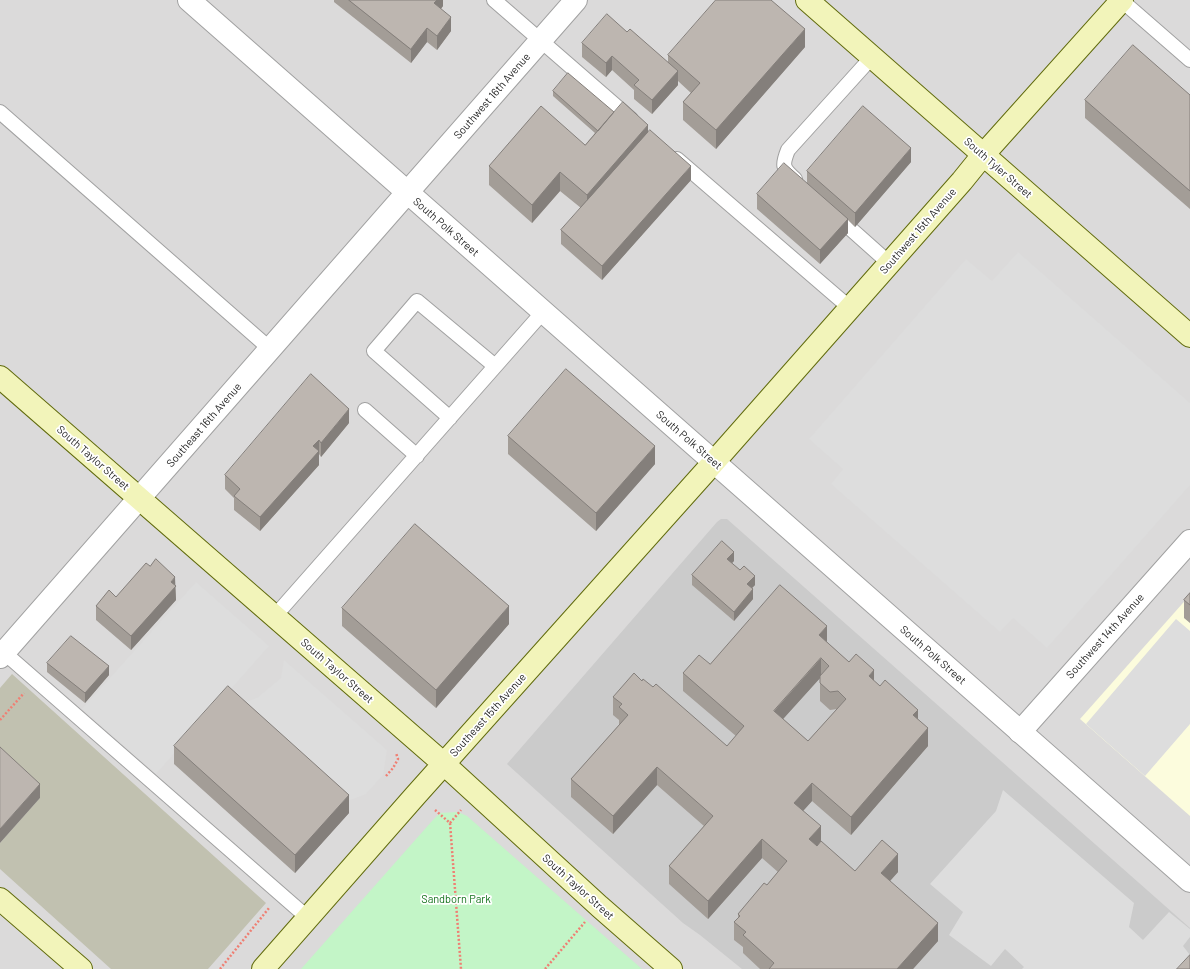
<!DOCTYPE html>
<style>
body{margin:0}
canvas{display:block;background:#edeae3}
</style>
<canvas width="1190" height="969"></canvas>
<script>
const ctx = document.querySelector('canvas').getContext('2d');
ctx.lineJoin = 'round';
function fillPath(path, color) {
  ctx.fillStyle = color;
  ctx.fill(path, 'evenodd');
}
function trace(path, color, width, dash) {
  ctx.strokeStyle = color;
  ctx.lineWidth = width;
  ctx.lineCap = dash ? 'butt' : 'round';
  ctx.setLineDash(dash || []);
  ctx.stroke(path);
}
function label(font, color, halo, rows, align = 'center') {
  ctx.font = font + ' Barlow,sans-serif';
  ctx.lineWidth = 3.5;
  ctx.setLineDash([]);
  ctx.textBaseline = 'middle';
  ctx.strokeStyle = halo;
  ctx.fillStyle = color;
  for (const [text, x, y, turn = 0] of rows) {
    ctx.save();
    ctx.translate(x, y);
    ctx.rotate((+turn || 0) * Math.PI / 180);
    ctx.textAlign = isNaN(turn) ? turn : align;
    if (halo) ctx.strokeText(text, 0, 0);
    ctx.fillText(text, 0, 0);
    ctx.restore();
  }
}
fillPath(new Path2D(`
 M0,0H1190V969H0Z`), '#dbdada');
fillPath(new Path2D(`
 M1190,595V816L1080,719Z`), '#fcfcdd');
fillPath(new Path2D(`
 M721,519H727L1190,928V969H742L700,935L683,923L507,764L717,522Z`), '#cbcbcb');
fillPath(new Path2D(`
 M12,674L266,903L208,969H111L0,869V843L40,798L0,761V688Z`), '#c1c1b0');
fillPath(new Path2D(`
 M458,812L467,816L642,969H301L432,821L440,813Z`), '#c3f5c7');
fillPath(new Path2D(`
 M1018,252L1190,403V485L1047,648L1013,618L1000,632L831,484L843,469L809,439L966,259L992,281Z
 M196,582L269,646L156,774L82,709Z
 M1176,619L1190,631V724L1145,776L1086,724Z
 M284,660L387,750L383,775L366,794L345,802L235,706L257,698L281,678Z
 M1003,790L1134,903L1129,927L1143,940L1169,912L1190,929V937L1183,946L1190,955L1185,969H1022L1024,967L1005,949L991,966L949,935L963,912L930,884L996,811Z`), '#ddd');
const service = new Path2D(`
 M494,0L631,119
 M1121,0L1190,60
 M0,112L269,348
 M677,159L850,308
 M795,179C782,168 782,165 788,150L872,57
 M834,214L889,263
 M365,410L417,456
 M450,418L374,351L417,301L495,366
 M274,617L543,312
 M0,649L308,918`);
const minor = new Path2D(`
 M1020,732L1190,541`);
const tertiary = new Path2D(`
 M189,0L1190,881
 M0,657L576,0`);
const secondary = new Path2D(`
 M807,0L1190,336
 M0,377L444,764L599,906L671,969
 M0,899L81,969
 M263,969L415,796L714,462L962,181L983,155L1122,0`);
trace(service, '#a1a1a1', 16);
trace(minor, '#a1a1a1', 24);
trace(tertiary, '#a1a1a1', 24);
trace(secondary, '#616b0d', 24);
trace(new Path2D(`
 M0,720L24,693
 M386,776L393,768L398,759L396,753
 M435,810L450,823L461,969
 M450,823L461,810
 M220,969L269,908
 M545,969L585,922`), '#ef7f73', 2.5, [2, 2]);
trace(service, '#fff', 14);
trace(minor, '#fff', 22);
trace(tertiary, '#fff', 22);
trace(secondary, '#f2f4ba', 22);
fillPath(new Path2D(`
 M334,0H443V6L441,9L451,31L437,50L427,42L411,63L334,2Z
 M627,32L668,63V55L805,47L716,149L683,120V102L691,93L678,81V85L652,114L634,99V90L612,70L606,77L582,57V43Z
 M553,91L614,112L648,132L691,180L602,280L561,244V230L581,208L560,191L532,223L489,185V166L585,145L595,133L553,96Z
 M1190,95V209L1085,118V100Z
 M911,162L855,227L848,220V233L820,264L757,209V194L807,183V171Z
 M349,423L321,457L319,454V465L260,531L234,510V498L225,489V475Z
 M508,436L655,464L596,531L508,454Z
 M734,561L732,563L755,585L752,588L753,599L734,621L692,585V575Z
 M175,586L176,600L131,650L96,620V606L116,597Z
 M1190,593V623L1184,618V600Z
 M342,608L509,624L436,708L342,626Z
 M827,642L849,662L874,681L918,719L928,746L851,835L812,801L803,811L821,842L855,871L898,872L890,881L938,941L913,969H760L743,953V947L734,940V922L738,918V914L767,885L778,872L762,858L708,919L669,884V866L704,826L657,785L613,834L571,797V779L619,725V720L613,715V697L642,681L653,687L727,746L736,736L683,691V673L710,664ZM820,678V701L830,710L837,709L808,741L783,719Z
 M47,663L109,675L85,703L47,672Z
 M174,746L349,813L295,873L174,764Z`), '#a39d97');
fillPath(new Path2D(`
 M437,0H443V6L434,17V3Z
 M451,17V31L437,50V36Z
 M427,28V42L411,63V49Z
 M805,29V47L716,149V130Z
 M612,56V70L606,77V63Z
 M678,71V85L652,114V100Z
 M648,125V143L587,213V195Z
 M911,148V162L855,227V213Z
 M691,166V180L602,280V266Z
 M560,172V191L532,223V205Z
 M848,219V233L820,264V250Z
 M349,409V423L321,457V443Z
 M319,440V465L260,531V517L313,446Z
 M655,446V464L596,531V513Z
 M734,552V561L727,568V559Z
 M755,576V585L747,593V584Z
 M175,577L176,600L131,650V636Z
 M753,589V599L734,621V612Z
 M509,606V624L436,708V690Z
 M827,626V644L819,635Z
 M821,658V677L774,729V711Z
 M109,666V675L85,703V693Z
 M874,670V688L869,676Z
 M918,710V728L913,715Z
 M928,728V746L851,835V817Z
 M657,767V785L613,834V816Z
 M812,783V801L794,821V803Z
 M40,784V798L0,843V829Z
 M349,795V813L295,873V855Z
 M821,826V844L809,857V839Z
 M762,839V858L708,919V901Z
 M898,854V872L881,891V873Z
 M938,923V941L913,969H897Z`), '#847f7b');
const building = new Path2D(`
 M349,0H437L434,3L451,17L437,36L427,28L411,49Z
 M716,0H771L805,29L716,130L683,102L700,83L668,55Z
 M607,14L627,32L630,29L678,71L652,100L634,85L639,80L612,56L606,63L582,43Z
 M1133,45L1190,95V191L1085,100Z
 M568,73L614,112L598,131L553,91Z
 M623,102L648,125L587,195L560,172L532,205L489,166L541,106L585,145Z
 M863,106L911,148L855,213L807,171Z
 M650,130L691,166L602,266L561,230Z
 M784,163L848,219L820,250L757,194Z
 M566,369L655,446L596,513L508,436Z
 M311,374L349,409L321,443L319,440L313,446L319,451L260,517L234,496L240,489L225,475Z
 M415,524L509,606L436,690L342,608Z
 M722,541L734,552L727,559L740,570L744,566L755,576L747,584L753,589L734,612L692,575Z
 M156,559L175,577L171,582L176,586L131,636L96,606L109,590L116,597L146,563L150,566Z
 M780,585L827,626L819,635L849,662L856,654L874,670L869,676L880,686L885,680L918,710L913,715L928,728L851,817L812,783L794,803L821,826L809,839L817,846L821,841L855,871L882,840L898,854L881,873L938,923L897,969H769L774,963L743,935L746,932L734,922L740,916L738,914L764,883L767,885L787,861L762,839L708,901L669,866L713,816L657,767L613,816L571,779L628,715L619,707L622,704L613,697L634,673L642,681L643,679L653,687L656,684L727,746L744,726L683,673L699,655L710,664ZM821,658L829,666L820,676V683L830,692L838,691L846,699L808,741L774,711Z
 M1190,593V605L1184,600Z
 M71,636L109,666L85,693L47,663Z
 M228,686L349,795L295,855L174,746Z
 M0,747L40,784L0,829Z
 M1190,955V969H1177Z`);
fillPath(building, '#bdb6b0');
trace(building, '#847f7b', 1);
label('11px', '#1d1d1d', '#fff', [
 ["Southwest 16th Avenue",492,96,-49],
 ["South Tyler Street",998,168,41],
 ["South Polk Street",446,227,41],
 ["Southwest 15th Avenue",918,231,-49],
 ["Southeast 16th Avenue",204,425,-49],
 ["South Polk Street",689,440,41],
 ["South Taylor Street",93,458,41],
 ["Southwest 14th Avenue",1105,636,-48],
 ["South Polk Street",933,655,41],
 ["South Taylor Street",337,671,41],
 ["Southeast 15th Avenue",488,715,-48],
 ["South Taylor Street",578,887,42]
]);
label('11px', '#13721b', '#fff', [
 ["Sandborn Park",456,899]
]);
</script>
